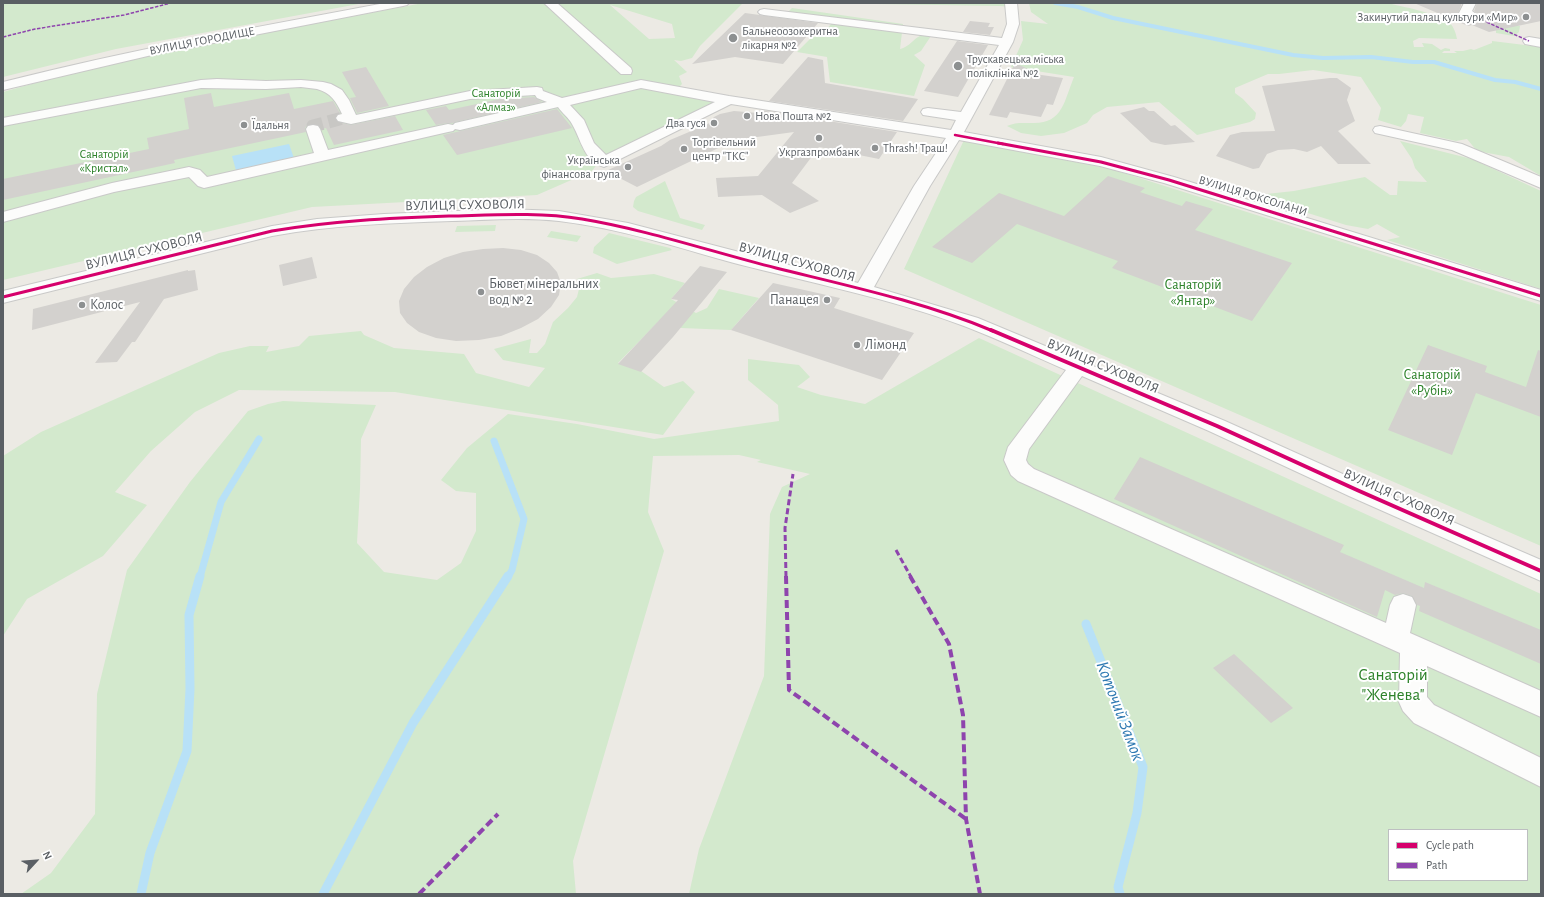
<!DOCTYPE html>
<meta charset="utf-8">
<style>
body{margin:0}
#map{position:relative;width:1544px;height:897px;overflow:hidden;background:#eceae4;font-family:"Alegreya Sans",sans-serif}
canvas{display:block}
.frame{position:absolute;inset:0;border:4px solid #5a5f64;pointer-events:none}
.legend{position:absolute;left:1388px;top:829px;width:140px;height:52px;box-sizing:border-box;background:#fff;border:1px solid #bdbfc1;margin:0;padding:5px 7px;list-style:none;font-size:12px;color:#5a5f64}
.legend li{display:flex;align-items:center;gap:8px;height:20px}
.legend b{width:20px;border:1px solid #bdbfc1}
.north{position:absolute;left:16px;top:841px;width:40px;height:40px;-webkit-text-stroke:3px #fff;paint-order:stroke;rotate:64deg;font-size:11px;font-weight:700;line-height:16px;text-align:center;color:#5a5f64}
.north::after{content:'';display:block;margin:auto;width:14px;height:18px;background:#5a5f64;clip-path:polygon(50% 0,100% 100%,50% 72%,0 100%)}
</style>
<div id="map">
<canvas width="1544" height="897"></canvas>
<div class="frame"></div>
<ul class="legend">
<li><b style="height:5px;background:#d6006c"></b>Cycle path</li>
<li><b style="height:5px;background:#8e44ad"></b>Path</li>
</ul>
<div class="north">N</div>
</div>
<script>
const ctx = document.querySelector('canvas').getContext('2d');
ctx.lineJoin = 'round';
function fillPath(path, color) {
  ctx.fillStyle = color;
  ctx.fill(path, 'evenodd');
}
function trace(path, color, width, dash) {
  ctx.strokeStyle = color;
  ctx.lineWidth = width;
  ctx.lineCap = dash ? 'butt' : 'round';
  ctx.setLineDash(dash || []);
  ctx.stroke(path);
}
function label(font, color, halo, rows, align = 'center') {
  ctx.font = font + ' "Alegreya Sans",sans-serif';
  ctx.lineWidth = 4;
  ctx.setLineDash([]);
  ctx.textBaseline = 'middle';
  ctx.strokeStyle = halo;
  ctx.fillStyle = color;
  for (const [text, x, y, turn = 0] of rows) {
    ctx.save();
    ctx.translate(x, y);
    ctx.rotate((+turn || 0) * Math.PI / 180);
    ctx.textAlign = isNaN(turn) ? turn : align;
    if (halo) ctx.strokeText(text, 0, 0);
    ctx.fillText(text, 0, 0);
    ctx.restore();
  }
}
fillPath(new Path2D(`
 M3,3H364L116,49L3,77Z
 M423,3L742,4L700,46L692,58L681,61L674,60L687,72L679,76L682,84L673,93L716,102L598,163L592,171L537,195L312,207L3,280V92C141,53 282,30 423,3ZM610,5L672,24L675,38L649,39Z
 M813,3H1009L1010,7L1000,6Z
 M1029,3H1387C1404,7 1432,12 1447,21C1453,24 1456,33 1457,39L1419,38L1413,41L1414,47H1424L1422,43L1432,44L1441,50L1445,48L1450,49V51H1444L1442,53H1457L1454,51H1463L1471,49L1474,50L1492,43V41L1541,47V176L1509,157L1477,151L1467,139L1456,141L1420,133L1424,117L1408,114L1406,121L1401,127L1378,120L1381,108L1361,77L1313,70L1279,74H1268L1235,88V93L1243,99L1256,113L1255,119L1250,122L1197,135L1159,102L1107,107L1093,115L1087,123L1064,133L1041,136L1021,133L1007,126C1016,122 1022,123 1032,123C1063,124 1064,101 1074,77L1011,67L1023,40L1021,21L1048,24L1031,12Z
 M792,8L903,24L900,49C913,46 917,30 931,36L921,51L914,55L925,65L914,96L830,82L827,57L797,52L817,32L825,31L831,24L783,17Z
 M1502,23L1520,26L1519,32L1514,36L1496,33V30Z
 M964,140L1111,169L1541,305V546L904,269Z
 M1400,141L1472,159L1541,191V289L1387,240L1400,237L1377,224L1368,229L1346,225L1263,199L1266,194L1294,191L1365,177L1390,195H1397L1398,181L1427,182L1415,168L1412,159Z
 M665,181L680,218L705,225L702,230L638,211L633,207L634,201L636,197Z
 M496,225L495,231L455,232L457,226Z
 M551,231L581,236L577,242L547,237Z
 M609,233L670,248L672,250L617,264L593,253L594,247Z
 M597,273L611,278L654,274L685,283L671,299L696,313L707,308L719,289L759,298L731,330L681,328L659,321L618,363L641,371L664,387L683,381L695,392L663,435L395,392L239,390L195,412L151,451L115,492L147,505L103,556L27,599L3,636V456L41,432L219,353L250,346H269L266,352L299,346L309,336L361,331L364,335L394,348L464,354L476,373L529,387L545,368L503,360L494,349L531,339L529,353H537L545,344L553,322L568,308L577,297L579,289L577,279Z
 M979,338L1541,594V894H689L699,849L764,676L770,514L782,487L810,474L757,462L761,460L739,455L653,456L648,512L664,551L573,861L576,894H21L51,873L95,814L97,694L127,570L190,482L248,411L268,404L283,401L376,405L361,439L360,489L357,543L384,572L437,580L461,563L476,531V493L456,491L441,480L467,448L508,414L577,424L654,439L779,421L778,405L748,380V359L799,365L810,377L797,387L821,395L865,404ZM1389,830H1527V880H1389Z`), '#d3e9cd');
fillPath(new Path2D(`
 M289,144L295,161L237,174L232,156Z`), '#b8e1f7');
trace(new Path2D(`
 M1055,3L1078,7L1113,18L1293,55L1323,58L1371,57L1413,62H1434L1495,80L1515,82L1541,89`), '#b8e1f7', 4);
trace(new Path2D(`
 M494,441L524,519L512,570L508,577
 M200,577L221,502L259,439`), '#b8e1f7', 7);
trace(new Path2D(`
 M1086,624L1143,767L1137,813L1118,887L1120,894
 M141,894L150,853L187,751L190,689L189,615L200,576
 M323,894L413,723L508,576`), '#b8e1f7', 9);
fillPath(new Path2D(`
 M1414,3H1462L1458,14L1464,19L1472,20L1477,19L1480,16L1474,11L1477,3H1541V21L1489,32L1472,25L1468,26Z
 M745,13L818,23L783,64L735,57L692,64Z
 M970,21L990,23L988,27H994L990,35L963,32Z
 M957,41L988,45L958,97L924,91Z
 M808,57L823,60L825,83L918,99L903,121L769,101Z
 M1015,63L1028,69L1027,73L1063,78L1053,105L1047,104L1041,117L1010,112L1007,118L989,115Z
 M366,67L389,106L357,113L350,98L356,97L342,72Z
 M1330,78H1337L1351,88L1347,100L1355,121L1338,131L1371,164H1338L1321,146L1307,152L1294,149L1278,150L1267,154L1259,168L1253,169L1216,156L1230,135L1242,132L1275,131L1262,86Z
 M211,93L214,107L289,93L294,109L333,101L340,113L335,117L338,122L351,125L395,116L403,130L334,145L326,128L322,129L318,125L313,124L307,125L305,128L306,132L174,160L175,163L3,200V179L149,149L147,138L189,129L184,98Z
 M534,97L542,102L455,122L453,123H448L436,125L426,110L446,106L449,110L500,99Z
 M1144,107L1149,111H1154L1171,126L1175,125L1195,142L1165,145L1151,142L1120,113Z
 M557,109L572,128L457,155L443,135Z
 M760,110L897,132L879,159L819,147L792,183L819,201L790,213L762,195L718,197L716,178L758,176L794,132L735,140L637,187L606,171L661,146L670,140L708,124L714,117L720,114L734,111L758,113Z
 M1108,176L1145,188L1140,192L1182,206L1186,201L1213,209L1195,230L1292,263L1252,321L1112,268L1118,261L1017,224L972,263L932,247L999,193L1064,216Z
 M503,248L521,250L537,255L549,263L557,272L561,283L559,295L551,307L538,319L521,328L501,336L479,340L456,341L436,338L419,332L407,323L400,313L399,301L404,289L414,277L427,267L444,258L463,252L483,249Z
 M312,257L317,278L283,286L279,265Z
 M700,266L727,272L673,337L641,372L618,364L678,300L671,299Z
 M188,270V271L195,270L198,290L164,299L135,342H132L117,362L95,363L140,302L32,330L33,309Z
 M773,283L840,298L834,308L914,333L882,380L731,330Z
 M1428,345L1487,366L1485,372L1526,387L1538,350L1541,351V417L1476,393L1452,455L1388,430Z
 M1140,457L1344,545L1340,552L1424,588L1425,582L1541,630V664L1419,611L1420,606L1417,605L1412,596L1403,593L1395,595L1385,590L1377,617L1114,499Z
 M1234,654L1293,708L1271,723L1213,668Z`), '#d3d1ce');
trace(new Path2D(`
 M313,129V126L343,118`), '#c8c7c4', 13, [13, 6]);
const minor = new Path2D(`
 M385,3H409L407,5L403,6L152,55L3,90V82C129,50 257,27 385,3Z
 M544,3H557L631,68L632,71L631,74H621Z
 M1005,3H1017L1019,24L1013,42L964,132L1101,157L1174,177L1541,290V301L1164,183L1100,166L959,140L930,186L874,287L978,318L1225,421L1365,484L1541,560V581L1349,496L1209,431L1082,376L1029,449L1026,460L1028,464L1034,469L1386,623L1390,605L1394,597L1403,594L1412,597L1416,605L1410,633L1541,691V717L1427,666V697L1434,705L1541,758V787L1414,723L1403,711L1399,702L1400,653L1018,481L1011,475L1004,460L1008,447L1066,370C1032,355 998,339 964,326C889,298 811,283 734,263C676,247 619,228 559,221C523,217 487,220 452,221C391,223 332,225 272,236L3,303V291L272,226L317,219L384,214L505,209L559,211L628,223L858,283L914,186L946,138L731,104L604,167C584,162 581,139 572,124C569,118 562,113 558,107L460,130L455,129L453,131L448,132L204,188L198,186L189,177L114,192L3,222V212L112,183L189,167L200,170L207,177L314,153L306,129L308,126L313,125L318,126L320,129L328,150L448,124L453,125L455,123L547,102L537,98L535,95L470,99L351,124L338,121L336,118L338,115L342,114C336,101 331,93 317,89L301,87L266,89L201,88L3,126V118L201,80L217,79L266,81L301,80L323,82L331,84L342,90L349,100L356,115L470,91L537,87L542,88L543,91L562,98L641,80L729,96L951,130L956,120L923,115L921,112L923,109L928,108L961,112L999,45L764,15L760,14L758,12L760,10L764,9L1002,38L1007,24ZM641,88L715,102L606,155L594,143L584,120L570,105Z
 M1464,3H1476L1472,11L1479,16L1477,18C1471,20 1463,18 1459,13Z
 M1529,37L1541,39V47L1525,44L1523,41L1525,38Z
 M1380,126L1462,144L1541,177V188L1452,150L1375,133L1373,130L1375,127Z`);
trace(minor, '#c9c9c8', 2);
fillPath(minor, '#fcfcfb');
trace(new Path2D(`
 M1473,16L1529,41
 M3,37L35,29L124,15L171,3`), '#8e44ad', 1.5, [3.5, 1.5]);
trace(new Path2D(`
 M896,550L911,577
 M786,577L785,528L793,474`), '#8e44ad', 3, [6, 3]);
trace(new Path2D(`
 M786,576L789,690L966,819
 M910,576L949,644L963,715L966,819L980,894
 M419,894L498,814`), '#8e44ad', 4, [8, 4]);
trace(new Path2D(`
 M955,135L1003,144`), '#d6006c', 2.5);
trace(new Path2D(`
 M998,143L1101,162L1169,180L1541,296
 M3,297L272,231C331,221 390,218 449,216C494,215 538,212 582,219C648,230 712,252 776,268C849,286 924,302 993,331`), '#d6006c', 3);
trace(new Path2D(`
 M991,330L1217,426L1357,490L1541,571`), '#d6006c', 4);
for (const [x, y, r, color] of [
 [1526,17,4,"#8d9091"],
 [733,38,5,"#8d9091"],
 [958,66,5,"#8d9091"],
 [747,116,4,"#8d9091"],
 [714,123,4,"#8d9091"],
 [244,125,4,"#8d9091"],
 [819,138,4,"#8d9091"],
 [875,148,4,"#8d9091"],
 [684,149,4,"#8d9091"],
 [628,167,4,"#8d9091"],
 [481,292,4,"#8d9091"],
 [827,300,4,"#8d9091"],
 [82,305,4,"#8d9091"],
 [857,345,4,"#8d9091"]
]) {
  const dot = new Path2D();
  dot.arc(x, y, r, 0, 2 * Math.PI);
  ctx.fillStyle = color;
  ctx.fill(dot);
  trace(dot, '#fff', 1.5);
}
label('12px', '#5a5f64', '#fff', [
 ["Закинутий палац культури «Мир»",1518,17,"right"],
 ["Бальнеоозокеритна",742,31],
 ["лікарня №2",742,45],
 ["Трускавецька міська",967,59],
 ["поліклініка №2",967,73],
 ["Нова Пошта №2",755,116],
 ["Два гуся",706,123,"right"],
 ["Їдальня",252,125],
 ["Торгівельний",692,142],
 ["центр \"ТКС\"",692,156],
 ["Thrash! Траш!",883,148],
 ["Укргазпромбанк",819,152,"center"],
 ["Українська",620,160,"right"],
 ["фінансова група",620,174,"right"]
], 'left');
label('12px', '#5a5f64', '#fff', [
 ["ВУЛИЦЯ ГОРОДИЩЕ",202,41,-11],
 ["ВУЛИЦЯ РОКСОЛАНИ",1253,196,17]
]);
label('12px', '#2d822a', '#fff', [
 ["Санаторій",496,93],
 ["«Алмаз»",496,107],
 ["Санаторій",104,154],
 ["«Кристал»",104,168]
]);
label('14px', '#5a5f64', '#fff', [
 ["ВУЛИЦЯ СУХОВОЛЯ",465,205,-1],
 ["ВУЛИЦЯ СУХОВОЛЯ",144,251,-14],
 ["ВУЛИЦЯ СУХОВОЛЯ",797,262,15],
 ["ВУЛИЦЯ СУХОВОЛЯ",1103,366,23],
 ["ВУЛИЦЯ СУХОВОЛЯ",1399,497,24]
]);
label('14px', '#5a5f64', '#fff', [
 ["Бювет мінеральних",489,284],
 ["вод № 2",489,300],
 ["Панацея",819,300,"right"],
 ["Колос",90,305],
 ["Лімонд",865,345]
], 'left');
label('14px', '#2d822a', '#fff', [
 ["Санаторій",1193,285],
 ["«Янтар»",1193,301],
 ["Санаторій",1432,375],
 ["«Рубін»",1432,391]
]);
label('17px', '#2d822a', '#fff', [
 ["Санаторій",1393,675],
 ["\"Женева\"",1393,695]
]);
label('italic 18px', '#307ab2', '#fff', [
 ["Коточий Замок",1120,711,69]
]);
</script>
